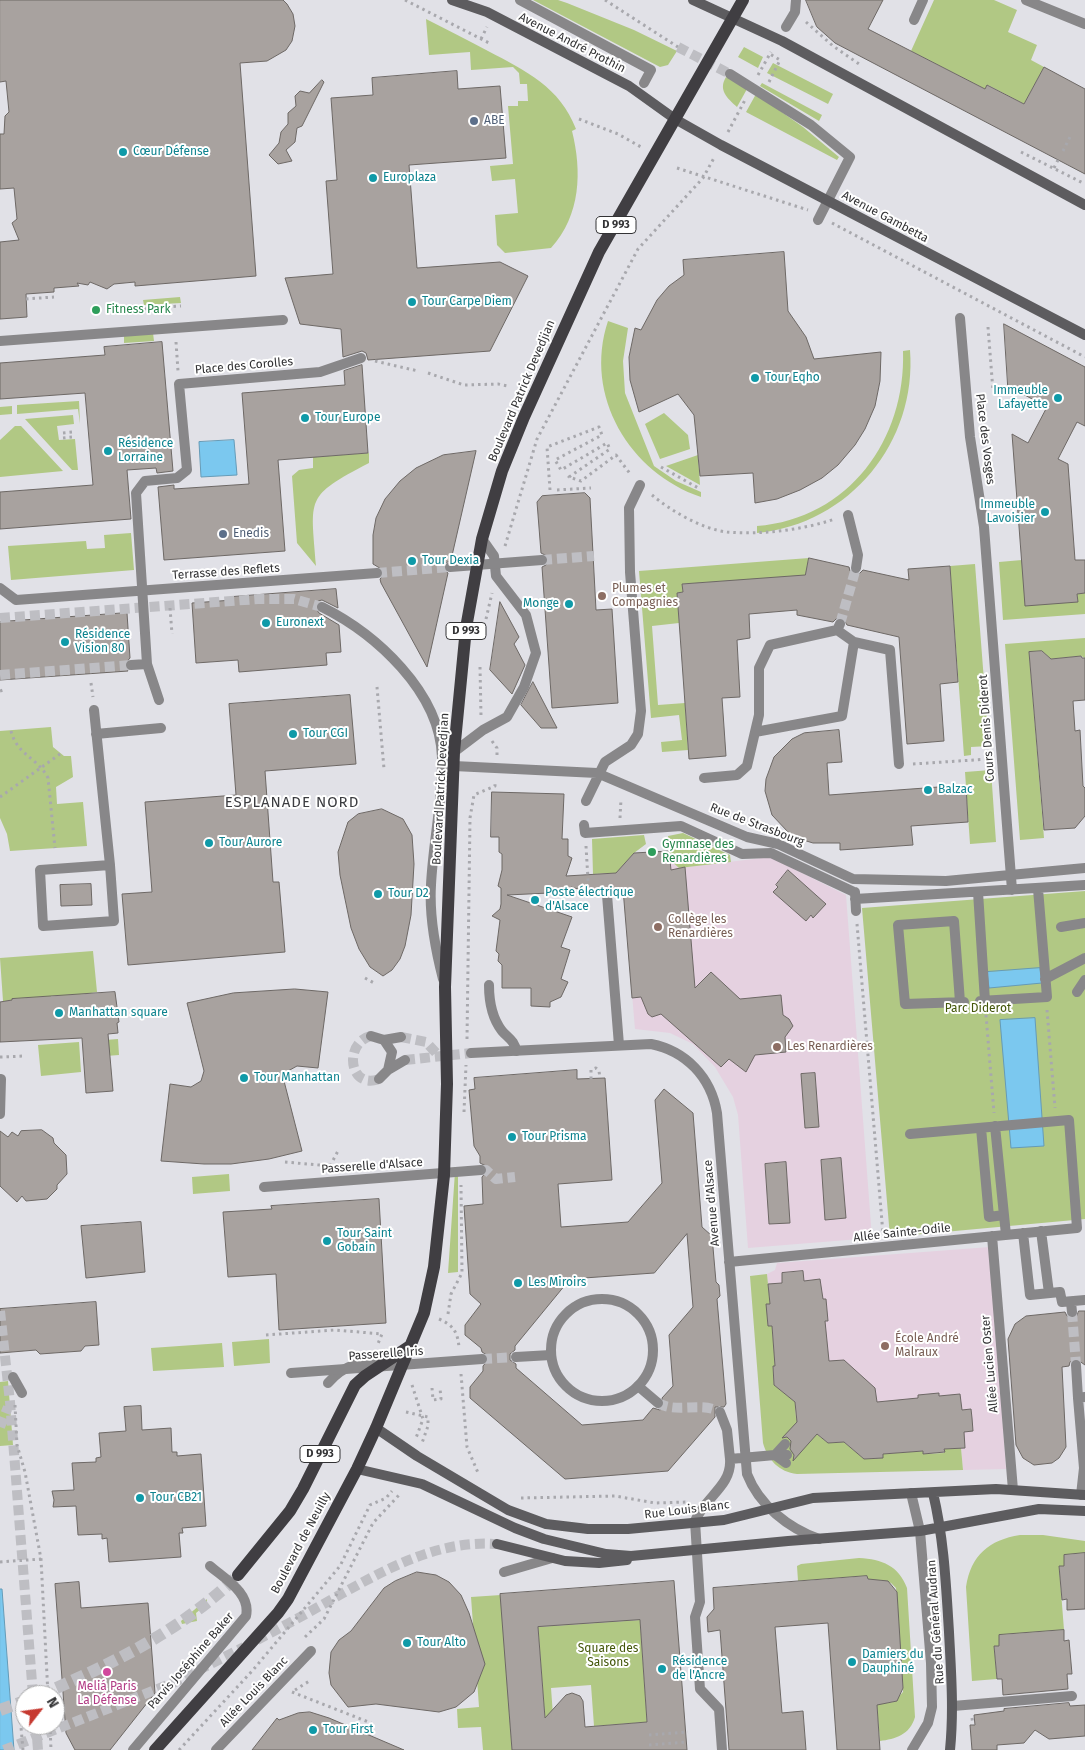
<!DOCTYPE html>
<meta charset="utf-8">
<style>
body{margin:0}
#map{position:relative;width:1085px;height:1750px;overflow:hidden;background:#e1e1e7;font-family:"Fira Sans",sans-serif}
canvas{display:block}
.north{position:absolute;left:15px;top:1685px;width:50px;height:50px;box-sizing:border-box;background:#fff;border:1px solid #adadae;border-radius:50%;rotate:60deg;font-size:14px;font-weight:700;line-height:20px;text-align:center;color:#333335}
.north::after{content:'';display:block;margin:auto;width:18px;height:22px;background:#c63930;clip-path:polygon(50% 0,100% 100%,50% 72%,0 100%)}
</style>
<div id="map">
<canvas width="1085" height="1750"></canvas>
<div class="north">N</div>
</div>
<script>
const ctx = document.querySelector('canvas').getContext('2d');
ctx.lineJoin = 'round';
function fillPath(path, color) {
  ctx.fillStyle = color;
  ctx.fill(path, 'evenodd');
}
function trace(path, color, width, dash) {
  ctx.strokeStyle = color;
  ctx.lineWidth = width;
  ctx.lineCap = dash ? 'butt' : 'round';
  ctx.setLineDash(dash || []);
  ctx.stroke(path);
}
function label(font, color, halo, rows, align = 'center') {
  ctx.font = font + ' "Fira Sans",sans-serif';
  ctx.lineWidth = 4;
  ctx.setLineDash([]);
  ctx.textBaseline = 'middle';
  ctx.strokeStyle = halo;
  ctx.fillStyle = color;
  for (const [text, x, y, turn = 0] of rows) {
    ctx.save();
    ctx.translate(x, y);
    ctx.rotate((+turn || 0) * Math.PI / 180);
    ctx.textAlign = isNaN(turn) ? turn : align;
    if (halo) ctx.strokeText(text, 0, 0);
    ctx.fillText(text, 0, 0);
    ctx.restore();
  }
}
fillPath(new Path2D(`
 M669,851L670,860L679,868L770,857L846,895L872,1238L748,1248L738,1115L733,1097L715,1067L693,1044L670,1033L635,1029L623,889L595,890L593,874L615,872L634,853Z
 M990,1247L1006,1469L963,1470L961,1448L945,1449V1452L923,1454V1451L864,1459L844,1442L828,1443L796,1418L774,1385L772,1326H768L766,1304L770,1303L767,1274L775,1270L777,1263Z`), '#e5d1e0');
fillPath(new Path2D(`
 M533,0H558L567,3L634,30L677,51L668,65L660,67Z
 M934,0H994L1017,10L1008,32L1037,45L1031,60L1044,67L1024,104L988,85L985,89L911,51Z
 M426,19C447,30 468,40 488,51C526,71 560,87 576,129L572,131C582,171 581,215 551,248L505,253L497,245L495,215L518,213L515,179L492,181L490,166L513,164L508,106H518V101H528L527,84H520L519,73L513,67L471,70L470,52L429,55Z
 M744,47L763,57L758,68L738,57Z
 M773,63L833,94L828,104L767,73Z
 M726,77L747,89L737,107C727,98 718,90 726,77Z
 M762,83L822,115L819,121L760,86Z
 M756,94L803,127L839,157L837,160L746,112Z
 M180,297L181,303L144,305L143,300Z
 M608,321L628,328L623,361L625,393L654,466L676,481L701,492V497C630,473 583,396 608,321Z
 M153,333L154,341L124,343V335Z
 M910,350C917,442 850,524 757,533V526C849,519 906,439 903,351Z
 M79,401L80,424L78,409L17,414V405Z
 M12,406V414L0,415V407Z
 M664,413L688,435L690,449L660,459L645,424Z
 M73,415L74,424L57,426L59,440L75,439L78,470H72L25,419Z
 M15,426H21L63,471L0,477V440Z
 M369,453V463C304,497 311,497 316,566L297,543L292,476L299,470L313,468V457Z
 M698,455L700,485L666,466Z
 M131,533L134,570L11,580L8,546L86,541L87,549L105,548L104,535Z
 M809,558L805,577L682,584L683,592L677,593L679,623L652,626L658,705L685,703L688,750L662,752L661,742L682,740L679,715L651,718L639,571Z
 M1022,560L1078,601L1077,594L1085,593V614L1003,620L999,562Z
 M975,564L989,746L971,747V755L964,756L950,566Z
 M1085,638V658L1081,656L1051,659L1042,651L1029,652L1044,838L1020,840L1005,644Z
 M51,727L53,747L64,756H71L73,777L56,787L57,804L83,802L87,846L10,851L7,834L0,818V731Z
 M991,770L996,842L970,844L965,772Z
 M683,833L730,855L731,862L679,868L670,860L668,836Z
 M644,835L646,844L634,853L616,873L593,874L592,839Z
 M1085,891V1219L890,1237L862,908Z
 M93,951L97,992L68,997L51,996V998L12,999V1001H3L0,958Z
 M118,1039L119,1055L93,1057L92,1041Z
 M79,1042L81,1072L41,1076L38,1045Z
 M455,1172H458V1272L448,1273Z
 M229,1174L230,1191L193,1194L192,1177Z
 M767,1274L770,1304H767L768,1326H772L775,1366L773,1367L774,1385L795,1402L796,1418L828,1443L844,1442L864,1459L883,1458V1454L923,1451V1454L944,1453V1449L961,1448L963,1470L797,1474C779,1472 768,1460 763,1443L750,1276Z
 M269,1339L270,1363L234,1366L232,1342Z
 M222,1343L224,1367L153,1371L151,1348Z
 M8,1381L13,1445L0,1446V1382Z
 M1020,1535H1043L1085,1541V1553L1064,1555V1566H1059L1064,1630L999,1635V1646H994L997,1679L972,1681L966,1587C971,1555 989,1540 1020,1535Z
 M859,1558C882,1559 899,1566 907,1588L915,1717C910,1735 895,1739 880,1741L876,1697L886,1703L893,1702L903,1692L896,1588L891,1583L881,1580L868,1590L867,1576L798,1581L797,1566L801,1564Z
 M501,1595L512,1750H483L481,1727L458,1728L457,1709L479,1707L471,1597Z
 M207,1599V1604L196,1613L197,1621L182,1624L181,1621Z
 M640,1620L647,1722L594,1726L591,1685L551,1688L554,1729L546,1730L538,1627Z`), '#b1c884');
const water = new Path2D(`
 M234,440L237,475L201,477L199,442Z
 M1040,968L1042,983L989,988L987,972Z
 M1035,1018L1044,1146L1011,1148L1000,1020Z
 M0,1589H2L14,1750H0Z`);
fillPath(water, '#7bc8ef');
trace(water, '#659bb7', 1);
const building = new Path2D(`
 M0,0H283L287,4L293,14L295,26L292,41L286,50L267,61L240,63L256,276L135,286V282L114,284L107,289L90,282L88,285L77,283L79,286L54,288V292L26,294L27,317L0,319V242L19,240L12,223L17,219L14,188L0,189V134H4L5,116L9,112L6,81L0,82Z
 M806,0H883L868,29L985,89L987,85L1024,104L1044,67L1085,89V174L835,43L817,27Z
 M457,71L458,89L500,86L506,158L409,165L417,268L500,262L528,276L490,351L368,360L366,353L362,351L343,357L341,329L300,324L285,278L333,274L326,181L337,180L331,98L373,95L372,78Z
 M322,80L324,82L302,126L297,128L295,142L286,150L292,161L278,164L269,155L279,143L281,132L288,124V113L296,106L295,96L300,91L309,93Z
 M784,252L788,311L806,337L814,359L881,352L880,381L875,406L865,429L855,445L838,465L822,478L800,490L777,499L755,503L753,473L700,476L694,415L678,394L639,412L630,380L629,357L635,328L641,330L657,300L669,286L684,275L683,260Z
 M1004,324L1085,367V426L1077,422L1058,459L1068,464L1075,560H1085V593L1077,594L1078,602L1025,606L1012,434L1028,443L1047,407L1008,386Z
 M162,342L173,471L157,473L156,468L127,470L131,519L0,529V492L93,485L85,393L0,399V363L105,355L104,347Z
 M362,365L368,453L278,460L285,551L164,560L158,487L174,485V489L249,484L242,393L345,385L344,371Z
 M476,451L451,560L444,564V570L448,573L427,667L381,583L380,579L383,576V570L373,564V535L376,518L385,499L400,481L416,468L443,455Z
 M585,493L590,498L596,610L612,609L618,703L552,708L542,567L546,565L549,560L547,556L541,553L537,502L542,496Z
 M809,558L849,567L850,571L854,575L859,574L863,570L909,580L908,569L950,566L958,682L940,684L944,741L907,744L899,637L847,625L843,618H837L833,622L797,615V610L749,614L750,638L737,640L740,697L722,698L726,756L689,759L677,593L683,592L682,584L805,575Z
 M336,589L338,608L322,600L318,601L315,607L319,613L339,625L341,652L326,653L327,665L239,672L238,660L196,663L192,603L233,600L232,597Z
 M500,602L519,637L514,644L525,665L512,694L490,670Z
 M127,613L130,658L124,665L128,671L0,680V622Z
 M1042,651L1051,659L1081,656L1082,658H1085V700L1073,701L1075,731L1080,730L1083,786L1085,788V816L1075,828L1044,830L1029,652Z
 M533,682L557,728H541L521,705Z
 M350,695L356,764L265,771L273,882H279L285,952L128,965L122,894L152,892L145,802L236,795L229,704Z
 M839,730L842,762L827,763L829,795L966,785L968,822L911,826L913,845L840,850V843H813L800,839L788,832L772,815L765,791L766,779L774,757L792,739L804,733Z
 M492,792L564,794L562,839H568V856L572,858L566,876L616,873L634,853L669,851L671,870L685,867L695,988L711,972L740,999L781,995L783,1015L789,1019L793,1026L785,1037L786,1052L755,1055L746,1072L729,1059L721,1067L661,1014L652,1017L648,1014L641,997L632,998L623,889L585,891L571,887L570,892L507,895L572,917L561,947L570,950L561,979L568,982L561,997L550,1002V1007L531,1006V988H502V965L498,961L499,954L496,951L500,920L492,916L500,909L501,904V888L498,886L502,870V854L499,852V837H491Z
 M382,809L403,819L412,835L414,864L411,915L405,946L400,959L392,970L383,976L370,967L359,949L351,928L340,875L338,852L348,822L358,814Z
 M788,870L826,904L813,918L811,915L806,921L773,892L778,887L776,885Z
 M91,884L92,905L61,906L60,885Z
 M295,989L328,992L318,1068L297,1066L288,1071L284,1081L302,1151L269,1159L231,1164H204L161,1161L170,1084L191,1087L201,1081L204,1071L187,1003L233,993Z
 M115,992L119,1022L117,1023L118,1033L108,1034L113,1091L86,1093L82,1038L0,1042V1002L12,1000V999Z
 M577,1070V1079L605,1078L612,1180L558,1184L561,1227L628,1222L662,1183L655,1100L664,1089L693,1113L702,1227L712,1236L716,1282L719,1285L720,1296L717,1299L726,1404L724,1407H715V1417L668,1471L565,1479L470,1398V1387L483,1371V1366L489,1359L487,1355L482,1352L481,1348L465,1335V1325L481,1304L470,1294L464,1206L483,1204L482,1177L488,1170L486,1166L480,1163V1156L474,1146L469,1090L475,1089L474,1078ZM687,1234L693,1307L669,1335L673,1386L662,1398L664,1407L660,1410L653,1408L643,1420L582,1425L516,1368V1364L510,1360V1354L515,1350V1346L570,1279L654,1273Z
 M815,1073L819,1127L805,1128L801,1074Z
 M42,1130L53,1138L54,1143L66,1155L67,1174L57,1185V1189L47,1199L26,1201L22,1196L17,1202L0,1186V1131L8,1137L12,1132L18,1136L21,1131Z
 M841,1158L846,1218L825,1220L821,1160Z
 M786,1162L790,1223L769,1224L765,1164Z
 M379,1199L386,1323L279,1330L276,1274L228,1277L223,1212L272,1209L271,1206Z
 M141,1222L145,1272L86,1278L81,1226Z
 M803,1271L804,1281L820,1279L823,1299H826L828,1321H825L829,1361L844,1360L875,1388L877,1402L918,1398V1395L939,1393V1396L960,1394L962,1410L971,1409L972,1418L973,1431L964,1432L965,1448L944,1449L945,1452L923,1454V1451L883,1454V1458L864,1459L844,1442L828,1443L817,1434L793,1461L794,1455L790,1449L791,1441L787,1437L782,1438L797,1422L795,1402L774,1385L773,1366H775L772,1326H768L766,1304H770L768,1284L782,1283V1273Z
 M96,1302L99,1345L85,1346L81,1351L40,1354L36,1350L0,1353V1309Z
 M1079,1311H1085V1365L1075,1358L1070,1362L1069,1366L1062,1367L1066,1447L1059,1458L1052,1463L1034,1465L1023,1458L1016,1445L1008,1339L1015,1324L1026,1316L1065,1312L1067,1316L1072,1319L1076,1317Z
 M141,1406L142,1430L171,1428L172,1452H177V1456L201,1454L206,1526L182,1528L183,1533H179L181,1557L109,1562L107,1538L102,1539V1534L78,1535L76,1506L53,1507L54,1500L52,1491L74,1490L72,1463L96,1462V1458L101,1457L99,1433L126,1431L124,1407Z
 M1085,1553V1609L1067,1610V1599L1062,1600L1059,1566H1064V1555Z
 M417,1572L436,1575L449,1582L461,1595L469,1613L485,1664L474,1692L456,1707L439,1712L376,1704L348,1707L331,1685L329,1673L331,1652L339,1640L351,1631L384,1588L395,1581Z
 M867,1576L868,1579L888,1581L897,1592L903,1688L897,1701L877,1705L880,1750H837L828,1623L775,1627L782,1713L803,1711L806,1750H729L720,1630L708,1632L707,1617L714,1609L713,1588Z
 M674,1581L687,1750H512L500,1594ZM640,1620L647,1722L585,1727L583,1701L580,1696L572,1693L566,1695L545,1718L538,1627Z
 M79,1582L81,1608L148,1603L155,1693L110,1750H75L66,1733L55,1584Z
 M1064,1630V1641L1069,1640L1072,1674H1067L1068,1689L1003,1695L1002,1679H997L994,1646H999V1635Z
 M1069,1703L1070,1706L1085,1705V1736L1049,1739L1035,1730L1024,1743L997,1745V1750H972L970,1725H975L974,1715L1004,1711V1709Z
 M310,1712L329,1718L404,1750H252L277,1718L279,1720L298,1713Z`);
fillPath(building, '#a8a29f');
trace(building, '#6d6865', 1);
trace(new Path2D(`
 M678,47L730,74
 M542,560L594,556
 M377,573L450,567
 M0,618L258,599H294L322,607
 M840,624L856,568
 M0,675L131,665
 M371,1036C344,1042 348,1090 379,1079
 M401,1037L426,1042L438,1055
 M405,1060L471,1053
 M481,1170H486L496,1179L515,1177
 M0,1311L10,1402L33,1695
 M1072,1312L1076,1365
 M482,1359L516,1357
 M658,1403C678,1414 701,1401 720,1412
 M0,1427L8,1407
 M36,1725L38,1750`), '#bebec3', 10, [10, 5]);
trace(new Path2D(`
 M257,1640C286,1625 315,1609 343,1593C392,1566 440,1540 497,1544
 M4,1750L175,1682L244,1647`), '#bebec3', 10, [10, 5]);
trace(new Path2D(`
 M40,1695C110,1665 183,1630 238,1575
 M0,1710L25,1701`), '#bebec3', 12, [12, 6]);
trace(new Path2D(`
 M405,0L491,44
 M605,0L678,47
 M806,22L833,46L862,66
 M481,39L487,27
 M758,75L771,52
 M769,82L780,60L770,54
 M579,119L618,134L641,147
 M728,132L745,100
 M1063,151L1070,137
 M1021,152L1085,184
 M677,168L808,210
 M1054,168L1058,160
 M832,223L1085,357
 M26,299L54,297
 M167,307L181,306
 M144,309L159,308
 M988,327L993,391
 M176,342L178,371
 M375,361L418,371
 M428,373L464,385L498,384L508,386
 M63,433L73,432
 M63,438L72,437
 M661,467L700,489
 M550,490L547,447L599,427L602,435L555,460L561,470L607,443L610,449L569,477L581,481L616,455L631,475
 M557,490L591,488
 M652,495C671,511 702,529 727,532C762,535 802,530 835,519
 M505,546L537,439L638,249L703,178L715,156
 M170,608L172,634
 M486,619L492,593
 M480,667L481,716
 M91,683L93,697
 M377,687L384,769
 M0,691L3,690
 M11,731C17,755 38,758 48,778L55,848
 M492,741L497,748V756
 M913,764L989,759
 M0,797L60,754
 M620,818L621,799
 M586,846L589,896L594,895
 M857,924L883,1234
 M365,978L376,984
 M1047,1010L1055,1108
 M986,1015L994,1113
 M467,1039L470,818L474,795L495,786V782
 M0,1057L25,1056
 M591,1079V1070L596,1068L599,1071L600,1078
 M464,1112L466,1065
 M285,1162L330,1166L339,1149
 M448,1314L451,1294L462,1273L461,1185
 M439,1319C453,1325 458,1332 459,1348
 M266,1335L335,1330L382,1334L377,1346
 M461,1374L467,1447L479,1475
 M412,1385L423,1419L416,1438
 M432,1388L433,1400L441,1399L440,1388
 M15,1405L17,1445L25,1472L41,1559L48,1695
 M406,1412L428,1417V1426L422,1443
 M521,1498L615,1496L655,1503L689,1502
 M0,1562L41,1559
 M305,1637L324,1619L373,1523L400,1494
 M295,1690L311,1680
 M292,1692L371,1723
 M972,1718L973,1725
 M50,1725L51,1750
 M649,1735L688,1732
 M649,1745L686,1742
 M23,1750L21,1727L41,1725
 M179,1750L253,1670L340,1566L370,1505L386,1498L392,1491`), '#a8a8ad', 3, [2.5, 4]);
trace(new Path2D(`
 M914,20L923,0
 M454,752L483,730L507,717L524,687L536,653L526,615L496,576L494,556L482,539
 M607,895L619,1045
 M489,985C489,1002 492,1018 502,1031C508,1038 515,1041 516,1051
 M551 1350a51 51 0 1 1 102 0a51 51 0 1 1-102 0Z
 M328,1383C346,1362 366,1361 392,1358
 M911,1493L920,1531L931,1663L932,1707L928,1723L912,1750
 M504,1572L552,1558
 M953,1706L1072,1696
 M133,1750L246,1616C251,1593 225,1579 210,1566
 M216,1750L311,1651`), '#888789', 10);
trace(new Path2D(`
 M520,0L651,70L644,83
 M1026,0L1085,24
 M786,27L795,12L796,0
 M730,74L811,125L850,157L818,220
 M960,318L970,437L984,527L1012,890
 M0,341L283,320
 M848,515L858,555L856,568
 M450,567L542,560
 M0,588L16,600L377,573
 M322,607C376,634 440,692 442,757C443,800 433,843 431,885C429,917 435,948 443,979
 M837,630L854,642L890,650L899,764
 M131,665L147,664
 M159,700L147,664L136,493L145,481L177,478L187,470L179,384L320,372L361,358
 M94,710L110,865
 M755,732L842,716L854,642
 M96,734L161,728
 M454,766L597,773L747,837L778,844L853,879L946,881L1085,868
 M704,778L737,775L747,766L759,715V668L770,645L837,630L840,624
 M586,801L605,762L631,745L638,734L641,711L630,572L629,508L640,485
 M584,825L585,833L681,826L742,854L771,853L854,892
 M110,865L114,921L43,926L40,870Z
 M855,892L856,911
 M978,892L985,1001
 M855,899L1085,885
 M1061,927L1085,923
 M1045,979L1085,958
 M1077,992L1085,980
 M980,1001L1047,997L1038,889
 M960,1002L954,921L898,925L905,1004L964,1002
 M371,1036L384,1040L392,1052L388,1070L379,1079
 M384,1040L401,1037
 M471,1053L651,1044C686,1051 711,1077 717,1113L747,1474C759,1505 788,1528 819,1539
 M388,1070L405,1060
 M0,1114L1,1079
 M995,1126L1006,1235
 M981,1128L989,1217L1004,1215
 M264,1187L481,1170
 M1041,1231L1049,1293
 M1023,1233L1030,1295L1060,1292L1062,1302L1085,1300
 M992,1236L1013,1490
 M729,1262L1077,1228L1069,1120L910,1134
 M1071,1302L1072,1312
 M516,1357L551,1355
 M1076,1365L1078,1398L1085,1397
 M291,1373L482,1359
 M13,1377L22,1393
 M638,1386L658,1403
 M1078,1398L1084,1468L1081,1495
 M720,1412L727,1430L730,1459
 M786,1463L775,1455H787
 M722,1750L719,1709L700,1689L695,1617L700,1602L695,1521C705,1497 732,1486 730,1459L775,1455L785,1444`), '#888789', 10);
trace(new Path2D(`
 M452,0L487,12L629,86L675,119L721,145L1085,335
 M693,0L782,41L1085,205
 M376,1428L417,1456L508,1510L546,1524L588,1529H628L724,1520L813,1498L996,1489L1085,1495
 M357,1469L422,1484L515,1528L544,1539L606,1554L631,1556L788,1541L920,1531L1039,1509L1085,1511
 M933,1493C944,1539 946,1585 949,1632C951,1672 954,1710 950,1750
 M497,1544L565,1561L599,1563L627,1560`), '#5d5c5f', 10);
trace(new Path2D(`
 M238,1575L290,1511L303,1489L355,1385L365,1376L410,1346
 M155,1750L278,1613L288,1599L357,1469L376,1428L424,1313L434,1267L444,1175L447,1084L445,987L454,752L466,628L482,539L502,471L524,417L599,252L743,0`), '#403e42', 12);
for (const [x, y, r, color] of [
 [474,121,5,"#5c6f8a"],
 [123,152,5,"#0f9aa8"],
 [373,178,5,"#0f9aa8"],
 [412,302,5,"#0f9aa8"],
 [96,310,5,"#2e9e5b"],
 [755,378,5,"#0f9aa8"],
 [1058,398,5,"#0f9aa8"],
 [305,418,5,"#0f9aa8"],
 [108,451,5,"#0f9aa8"],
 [1045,512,5,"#0f9aa8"],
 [223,534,5,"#5c6f8a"],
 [412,561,5,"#0f9aa8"],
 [602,596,5,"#8d6e63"],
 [569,604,5,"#0f9aa8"],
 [266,623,5,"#0f9aa8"],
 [65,642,5,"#0f9aa8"],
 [293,734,5,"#0f9aa8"],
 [928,790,5,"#0f9aa8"],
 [209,843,5,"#0f9aa8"],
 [652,852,5,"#2e9e5b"],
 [378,894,5,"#0f9aa8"],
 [535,900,5,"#0f9aa8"],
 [658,927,5,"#8d6e63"],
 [59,1013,5,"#0f9aa8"],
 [777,1047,5,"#8d6e63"],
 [244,1078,5,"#0f9aa8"],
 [512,1137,5,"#0f9aa8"],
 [327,1241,5,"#0f9aa8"],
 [518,1283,5,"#0f9aa8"],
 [885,1346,5,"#8d6e63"],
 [140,1498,5,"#0f9aa8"],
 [407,1643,5,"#0f9aa8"],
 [852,1662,5,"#0f9aa8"],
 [662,1669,5,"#0f9aa8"],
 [107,1672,5,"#d1479c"],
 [313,1730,5,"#0f9aa8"]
]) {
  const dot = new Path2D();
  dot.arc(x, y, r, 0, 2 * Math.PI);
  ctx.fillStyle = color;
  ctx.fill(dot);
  trace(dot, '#fff', 2);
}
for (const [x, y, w] of [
 [616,225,40],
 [466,631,40],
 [320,1454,40]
]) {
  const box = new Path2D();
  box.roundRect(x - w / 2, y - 8.5, w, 17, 4);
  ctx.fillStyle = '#fff';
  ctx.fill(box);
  trace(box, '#333335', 1);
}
label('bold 11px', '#333335', null, [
 ["D 993",616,225],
 ["D 993",466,631],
 ["D 993",320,1454]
]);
label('12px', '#333335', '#fff', [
 ["Avenue André Prothin",572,43,27],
 ["Avenue Gambetta",885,217,28],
 ["Place des Corolles",244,366,-5],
 ["Boulevard Patrick Devedjian",522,391,-67],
 ["Place des Vosges",985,439,83],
 ["Terrasse des Reflets",226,572,-4],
 ["Cours Denis Diderot",987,728,-94],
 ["Boulevard Patrick Devedjian",441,789,-87],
 ["Rue de Strasbourg",757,825,21],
 ["Passerelle d'Alsace",372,1166,-4],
 ["Avenue d'Alsace",712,1203,-95],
 ["Allée Sainte-Odile",902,1233,-6],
 ["Passerelle Iris",386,1354,-4],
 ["Allée Lucien Oster",990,1364,-95],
 ["Rue Louis Blanc",687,1510,-7],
 ["Boulevard de Neuilly",301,1543,-62],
 ["Rue du Général Audran",936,1622,-94],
 ["Parvis Joséphine Baker",191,1661,-49],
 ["Allée Louis Blanc",254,1692,-46]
]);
label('12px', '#4e5e75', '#fff', [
 ["ABE",484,121],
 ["Enedis",233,534]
], 'left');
label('12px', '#0d838f', '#fff', [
 ["Cœur Défense",133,152],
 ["Europlaza",383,178],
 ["Tour Carpe Diem",422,302],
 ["Tour Eqho",765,378],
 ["Immeuble",1048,391,"right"],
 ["Lafayette",1048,405,"right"],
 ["Tour Europe",315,418],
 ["Résidence",118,444],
 ["Lorraine",118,458],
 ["Immeuble",1035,505,"right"],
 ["Lavoisier",1035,519,"right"],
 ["Tour Dexia",422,561],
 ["Monge",559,604,"right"],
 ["Euronext",276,623],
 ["Résidence",75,635],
 ["Vision 80",75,649],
 ["Tour CGI",303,734],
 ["Balzac",938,790],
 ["Tour Aurore",219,843],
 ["Poste électrique",545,893],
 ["d'Alsace",545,907],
 ["Tour D2",388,894],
 ["Manhattan square",69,1013],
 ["Tour Manhattan",254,1078],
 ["Tour Prisma",522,1137],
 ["Tour Saint",337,1234],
 ["Gobain",337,1248],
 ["Les Miroirs",528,1283],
 ["Tour CB21",150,1498],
 ["Tour Alto",417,1643],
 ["Damiers du",862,1655],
 ["Dauphiné",862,1669],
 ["Résidence",672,1662],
 ["de l'Ancre",672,1676],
 ["Tour First",323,1730]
], 'left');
label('12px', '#27864d', '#fff', [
 ["Fitness Park",106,310],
 ["Gymnase des",662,845],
 ["Renardières",662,859]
], 'left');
label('12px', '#785e54', '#fff', [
 ["Plumes et",612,589],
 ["Compagnies",612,603],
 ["Collège les",668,920],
 ["Renardières",668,934],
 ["Les Renardières",787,1047],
 ["École André",895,1339],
 ["Malraux",895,1353]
], 'left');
label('12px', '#44570a', '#fff', [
 ["Parc Diderot",978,1009],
 ["Square des",608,1649],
 ["Saisons",608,1663]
]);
label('12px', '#b23c85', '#fff', [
 ["Meliá Paris",107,1687],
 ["La Défense",107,1701]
]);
ctx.letterSpacing = '1px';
label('15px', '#3c3d41', '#fff', [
 ["ESPLANADE NORD",292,803]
]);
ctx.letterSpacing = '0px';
</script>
